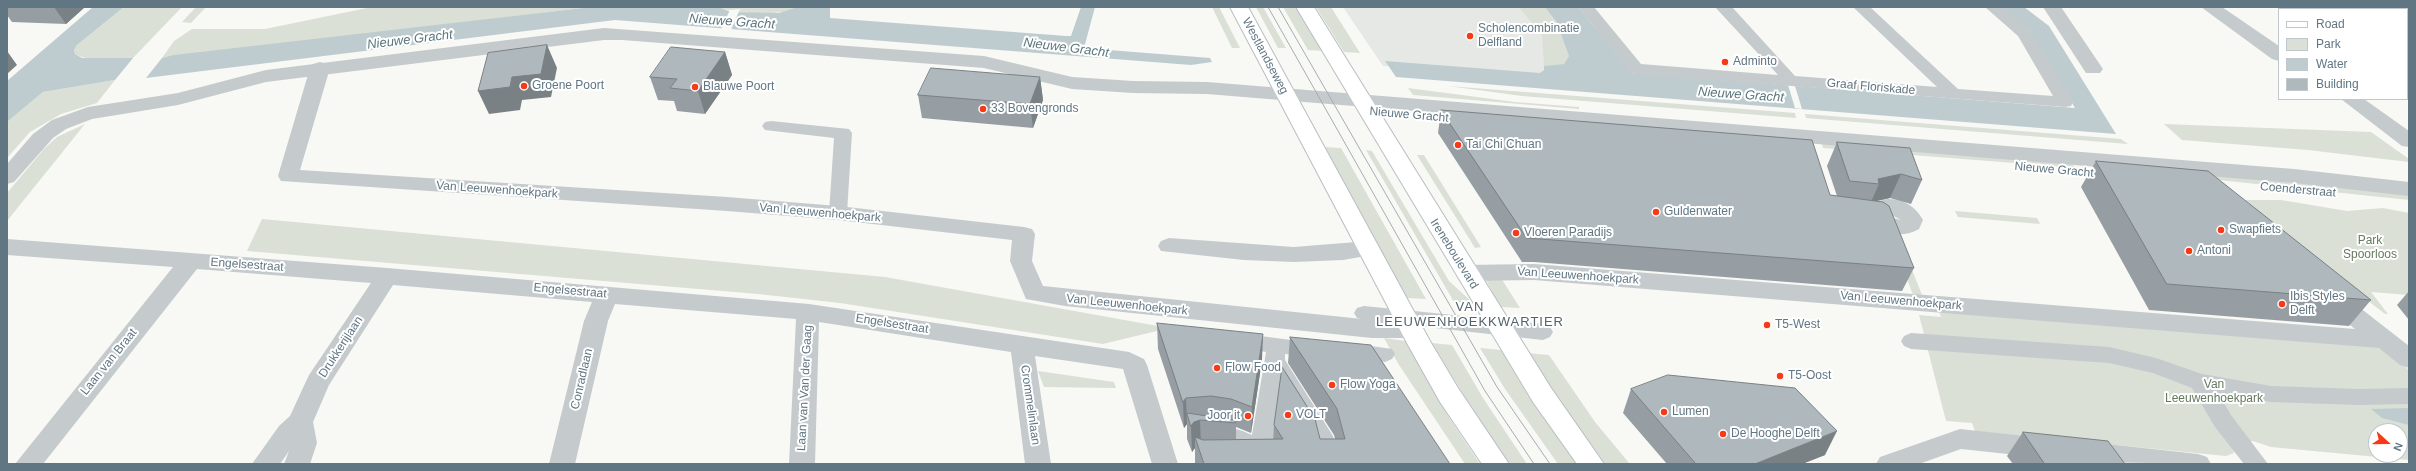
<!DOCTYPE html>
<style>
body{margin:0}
#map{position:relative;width:2416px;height:471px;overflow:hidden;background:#f8f8f5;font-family:Helvetica,sans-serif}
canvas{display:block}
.frame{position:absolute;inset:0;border:8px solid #607683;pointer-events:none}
.legend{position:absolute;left:2278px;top:8px;width:130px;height:92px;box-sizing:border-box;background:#fff;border:1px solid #bfc8cd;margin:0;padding:5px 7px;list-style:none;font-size:12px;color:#607683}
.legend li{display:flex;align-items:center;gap:8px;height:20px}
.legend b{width:20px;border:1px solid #bfc8cd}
.north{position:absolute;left:2368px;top:423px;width:40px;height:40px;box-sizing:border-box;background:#fff;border:1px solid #bfc8cd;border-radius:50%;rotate:111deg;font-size:11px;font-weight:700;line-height:16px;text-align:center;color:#607683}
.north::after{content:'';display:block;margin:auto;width:14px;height:18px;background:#f63a17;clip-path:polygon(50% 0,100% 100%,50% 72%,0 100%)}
</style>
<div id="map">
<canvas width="2416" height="471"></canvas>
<div class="frame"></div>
<ul class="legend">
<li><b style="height:5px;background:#fff"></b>Road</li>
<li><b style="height:11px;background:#dae0d5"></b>Park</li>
<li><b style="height:11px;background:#beccd0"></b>Water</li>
<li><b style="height:11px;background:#aeb8bd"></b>Building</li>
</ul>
<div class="north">N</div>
</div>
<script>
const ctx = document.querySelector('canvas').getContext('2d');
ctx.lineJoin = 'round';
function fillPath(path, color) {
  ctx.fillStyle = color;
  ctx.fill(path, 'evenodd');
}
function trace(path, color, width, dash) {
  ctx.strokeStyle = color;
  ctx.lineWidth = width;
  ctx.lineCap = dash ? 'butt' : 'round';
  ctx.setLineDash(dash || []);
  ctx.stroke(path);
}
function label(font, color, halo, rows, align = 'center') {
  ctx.font = font + ' Helvetica,sans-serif';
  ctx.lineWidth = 4;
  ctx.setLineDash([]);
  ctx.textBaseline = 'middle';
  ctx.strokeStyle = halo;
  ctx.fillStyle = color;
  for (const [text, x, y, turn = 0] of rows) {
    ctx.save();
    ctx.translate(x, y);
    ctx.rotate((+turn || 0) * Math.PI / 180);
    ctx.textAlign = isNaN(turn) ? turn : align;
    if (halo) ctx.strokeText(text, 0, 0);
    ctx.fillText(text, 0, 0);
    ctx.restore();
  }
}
fillPath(new Path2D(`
 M1343,7H1555L1611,81L1383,66Z`), '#e6e8e6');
fillPath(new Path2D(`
 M124,7H182L133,58C115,59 91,63 75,54L74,50L77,45Z
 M196,7H206L191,23L182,22Z
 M372,7H592L162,58L174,41L192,29H265Z
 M719,7H798C784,17 733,14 719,7Z
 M1212,7H1219L1240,48H1232Z
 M1256,7H1263L1286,48H1278Z
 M1283,7H1297L1324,51L1308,50Z
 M1316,7H1331L1360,53L1344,52Z
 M1519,7H1545C1557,23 1563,37 1569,56L1564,64L1544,66L1542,35Z
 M115,80L97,103L61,114L30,132L7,158V122L43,92Z
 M1448,86L1795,113L1796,118L1522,96Z
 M1408,88L1515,102L1579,107V109L1413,95Z
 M1805,114L2121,139L2128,144L1806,118Z
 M85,124L7,221V193L44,149L57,137Z
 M2164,124L2371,132L2409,159V162L2308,150L2182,140Z
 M1821,141L2065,161L2078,168L1823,148Z
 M1325,147L1341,148L1426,299L1407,298Z
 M1366,150L1372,151L1449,281L1474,304L1454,302Z
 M1417,155H1424L1481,247L1475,248Z
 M2211,173L2409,192V200L2219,180Z
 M2245,200H2281L2347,211L2383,208L2409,213V295L2371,292L2388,314H2385L2250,209L2253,206Z
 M1955,211L2037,218L2040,224L1958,217Z
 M262,219L885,277L1169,328L1103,344L840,303L758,294L247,251Z
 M1897,252H1905L1922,295H1913Z
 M1485,278H1501L1520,308L1500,307Z
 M1938,309L2378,344L2409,370V460L2271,447L2253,441L2232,445L2234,453L2226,456L1975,431L1972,423L1946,421L1919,315L1941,317ZM2376,431H2400V455H2376Z
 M1384,338L1405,341L1450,419L1480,464H1465L1399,365Z
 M1432,343L1452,345L1483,398L1527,464H1509L1491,440Z
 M1480,348L1501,350L1530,399L1577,464H1558L1505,389Z
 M1527,353L1549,355L1595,422L1630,464H1604L1556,397Z
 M1038,371L1114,382L1116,388L1044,387Z`), '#dae0d5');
fillPath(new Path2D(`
 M93,7H124L77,45L74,50L75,54L82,58H133L115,80L43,92L7,122V81Z
 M592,7H719L731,12L779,13L798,7H830V18L1066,36H1071L1081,7H1095L1084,48L1210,58L1212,62L1191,65L615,20L146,78L162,58L174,55Z
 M1545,7H1578L1632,73L2075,108L2030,32L1999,7H2024L2049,26L2116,134L1396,77L1385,61L1540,73L1544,70V66L1564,64L1569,56L1557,23Z
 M2409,408V425L2382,418L2371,409Z`), '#beccd0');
fillPath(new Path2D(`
 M740,9L731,30L721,29L730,10Z
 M1788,85L1795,86L1802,109L1795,108Z`), '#f8f8f5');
const secondary = new Path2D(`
 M1230,7H1248L1430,341L1458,388L1509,464H1482L1440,402L1408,345Z
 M1296,7H1314L1551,388L1604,464H1577L1533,402Z`);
trace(secondary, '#b7bec2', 2);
fillPath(new Path2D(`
 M1578,7H1594L1641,64L1778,75L1715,7H1732L1795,76L1937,87L1853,7H1870L1958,89L2053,96L2018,36L1985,7H2002L2030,30L2073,102L2071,106L2065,107L1636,74L1630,72Z
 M2409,8V18L2407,17V9H2401Z
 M771,121L849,129L852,133L847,213L845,217L838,219L831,217L829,213L834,138L765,130L762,126L765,122Z
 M1364,306L1543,324L1550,327L1553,332L1550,337L1543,340L1364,320L1357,318L1354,313L1357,308Z
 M1237,333L1322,344L1325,349L1322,354L1315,357L1285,354V360L1333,436L1341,464H1319L1314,444L1280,389L1271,451L1280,464H1256L1236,447L1202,439L1199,433L1202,427C1218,422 1237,428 1252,435L1266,352L1230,346L1227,341L1230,336Z
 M1911,333L2109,347L2156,358L2202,374L2271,386L2359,389L2409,388V404L2359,405L2271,402L2218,393L2231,415L2268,464H2244L2215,427L2192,388L2153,373L2109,363L1911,349L1904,346L1901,341L1904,336Z
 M1350,343L1392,349L1395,354L1392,359L1385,362L1343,356L1340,351L1343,346Z`), '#c5cacd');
fillPath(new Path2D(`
 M2043,7H2061L2103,69L2100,73H2086Z
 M2201,7H2222L2279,46V61L2272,59Z
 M2373,7H2393L2394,9H2374Z
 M2407,14H2409V25H2407Z
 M320,62L327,64L330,68L300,170L727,197L838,206L1024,227L1032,229L1035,234L1032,261L1043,286L1372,320H1411L1419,323L1423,329L1419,335L1411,338H1372L1065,306L1026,299L1010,261L1012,240L838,220L727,211L281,181L278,176L310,68L313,64Z
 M2341,99H2364L2409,131V147L2402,146Z
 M1887,199C1904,199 1915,206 1923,220L1919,229C1902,240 1868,234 1868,210L1875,202ZM1890,214L1901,220L1893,218Z
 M1169,238L1294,247L1369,241L1377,244L1380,249L1377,254L1343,260L1294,262L1244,260L1161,251L1158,246L1161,241Z
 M7,239L387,268L809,304L1129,352L1144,359L1147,365L1178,464H1152L1123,369L1035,356L1051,464H1025L1011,352L819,322L815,464H789L796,319L615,304L608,321L575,464H549L584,321L592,302L393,285L329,385L313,422L317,443L310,464H284L289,451L280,464H252L279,426L290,416L309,375L371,283L197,269L43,464H15L173,267L7,255Z
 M1534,264L2355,329L2325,305L2321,299L2325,293L2333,291L2341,293L2409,346V368L2400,365L2379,348L1534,280L1466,281L1458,279L1455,273L1458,267L1466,265Z
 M1960,429L2045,438L2054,441L2058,448L2054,455L2045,458L1961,449L1919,464H1876L1880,457Z
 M2089,442L2198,454L2207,457L2211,464L2089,462L2080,459L2076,452L2080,445Z`), '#c5cacd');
fillPath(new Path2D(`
 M604,28L984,56L1072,77L1133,81L1207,82L2294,169L2409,182V196L2294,183L1207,94L1133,93L1072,89L984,68L622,40H604L266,82L178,105L92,119L66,129L53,138L14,182L7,184V164L33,134L52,120L88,107L178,93L266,70Z`), '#c5cacd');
fillPath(secondary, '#fff');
trace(new Path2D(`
 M1268,7L1485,391L1534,464
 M1278,7L1497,387L1550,464`), '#a5adb2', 1);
fillPath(new Path2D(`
 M7,7H85L66,24L12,22L7,15Z
 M725,52L732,75L705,114L677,111L674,101L658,100L650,77Z
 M1040,77L1043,100L1033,128L922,118L918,95Z
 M1441,110L1830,195L1837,196L1827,166L1837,142L1922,180L1911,204L1890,198L1877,201L1914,268L1902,291L1534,262H1522L1438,133Z
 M2096,161L2371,300L2349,326L2149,310L2081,187Z
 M2409,291V320L2397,305Z
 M1157,323L1262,360L1251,433L1236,427V440L1273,439L1274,425L1320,439H1335L1334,435L1288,363L1290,337L1450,464H1195V448L1192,452L1187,439V424L1184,428L1158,349Z
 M1631,389L1825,455L1802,464H1667L1623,413Z
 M2023,432L2125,464H2013L2007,456Z`), '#969ea3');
fillPath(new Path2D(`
 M54,7H85L66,24Z
 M547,45L557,68L551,97L522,100L520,110L489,114L478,91L512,77Z
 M7,51L17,65L7,74Z
 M725,52L732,75L705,114L698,91Z
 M1040,77L1043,100L1033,128L1030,104Z
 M1901,174L1890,198L1871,202L1879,184L1878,179Z
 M1263,334L1262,360L1251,433L1252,407Z
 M1186,398L1187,424L1184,428L1183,402Z
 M1200,420L1201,446L1195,437V448L1192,452L1191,426L1194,422Z
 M1837,431L1825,455L1802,464H1755Z`), '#7a8184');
const building = new Path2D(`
 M547,45L541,74L512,77L510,87L478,91L488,53Z
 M671,47L725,52L698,91L670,88L677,79L650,77Z
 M931,68L1040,77L1030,104L918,95Z
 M1441,110L1812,140L1830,195L1883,202L1889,206L1914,268L1540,239L1527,238Z
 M1837,142L1910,148L1922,180L1901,174L1878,179L1879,184L1850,181Z
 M2096,161L2208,171L2371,300L2167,284Z
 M1157,323L1263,334L1252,407L1231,399L1211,396L1186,398L1183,402Z
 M1290,337L1371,345L1450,464H1204L1195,437L1203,440L1283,439L1274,425L1282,367L1315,419L1320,439H1345L1337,409Z
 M1668,375L1795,388L1837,431L1755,464H1696L1631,389Z
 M1187,413L1234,420L1236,423L1200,420L1194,422L1191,426Z
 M2023,432L2108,441L2125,464H2045Z`);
fillPath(building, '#aeb8bd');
trace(building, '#7a8184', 1);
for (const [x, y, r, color] of [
 [1470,36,4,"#f63a17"],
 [1725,62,4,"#f63a17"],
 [524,86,4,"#f63a17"],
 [695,87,4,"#f63a17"],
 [983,109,4,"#f63a17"],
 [1458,145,4,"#f63a17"],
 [1656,212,4,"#f63a17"],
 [2221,230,4,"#f63a17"],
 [1516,233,4,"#f63a17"],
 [2189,251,4,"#f63a17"],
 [2282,304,4,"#f63a17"],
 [1767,325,4,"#f63a17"],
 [1217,368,4,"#f63a17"],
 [1780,376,4,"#f63a17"],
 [1332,385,4,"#f63a17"],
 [1664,412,4,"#f63a17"],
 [1288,415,4,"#f63a17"],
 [1248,416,4,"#f63a17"],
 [1723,434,4,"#f63a17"]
]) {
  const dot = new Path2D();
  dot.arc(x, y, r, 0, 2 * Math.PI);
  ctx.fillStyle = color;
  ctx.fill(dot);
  trace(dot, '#fff', 1.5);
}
label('12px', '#607683', '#fff', [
 ["Scholencombinatie",1478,29],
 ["Delfland",1478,43],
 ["Adminto",1733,62],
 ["Groene Poort",532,86],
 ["Blauwe Poort",703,87],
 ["33 Bovengronds",991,109],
 ["Tai Chi Chuan",1466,145],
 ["Guldenwater",1664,212],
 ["Swapfiets",2229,230],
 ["Vloeren Paradijs",1524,233],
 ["Antoni",2197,251],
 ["Ibis Styles",2290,297],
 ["Delft",2290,311],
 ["T5-West",1775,325],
 ["Flow Food",1225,368],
 ["T5-Oost",1788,376],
 ["Flow Yoga",1340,385],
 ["Lumen",1672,412],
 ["VOLT",1296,415],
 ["Joor it",1240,416,"right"],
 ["De Hooghe Delft",1731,434]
], 'left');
label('12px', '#607683', '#fff', [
 ["Westlandseweg",1265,56,62],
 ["Graaf Floriskade",1871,87,5],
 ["Nieuwe Gracht",1409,115,5],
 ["Nieuwe Gracht",2054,170,5],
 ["Van Leeuwenhoekpark",497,190,4],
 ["Coenderstraat",2298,190,5],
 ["Van Leeuwenhoekpark",820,213,5],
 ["Ireneboulevard",1454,254,58],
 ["Engelsestraat",247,265,4],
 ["Van Leeuwenhoekpark",1578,276,4],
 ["Engelsestraat",570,291,5],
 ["Van Leeuwenhoekpark",1901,301,5],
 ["Van Leeuwenhoekpark",1127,305,6],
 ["Engelsestraat",892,324,9],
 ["Drukkerijlaan",341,347,-57],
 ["Laan van Braat",109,362,-51],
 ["Conradlaan",582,379,-77],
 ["Laan van Van der Gaag",805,388,-87],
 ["Crommelinlaan",1030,405,82]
]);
label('12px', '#667a5f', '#fff', [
 ["Park",2370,241],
 ["Spoorloos",2370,255],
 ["Van",2214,385],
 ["Leeuwenhoekpark",2214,399]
]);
label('italic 13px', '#5a767e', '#fff', [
 ["Nieuwe Gracht",732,22,4],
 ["Nieuwe Gracht",410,40,-7],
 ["Nieuwe Gracht",1066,48,7],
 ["Nieuwe Gracht",1741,95,4]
]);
ctx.letterSpacing = '1px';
label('13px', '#52636d', '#fff', [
 ["VAN",1470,307],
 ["LEEUWENHOEKKWARTIER",1470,322]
]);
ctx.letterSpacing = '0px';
</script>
